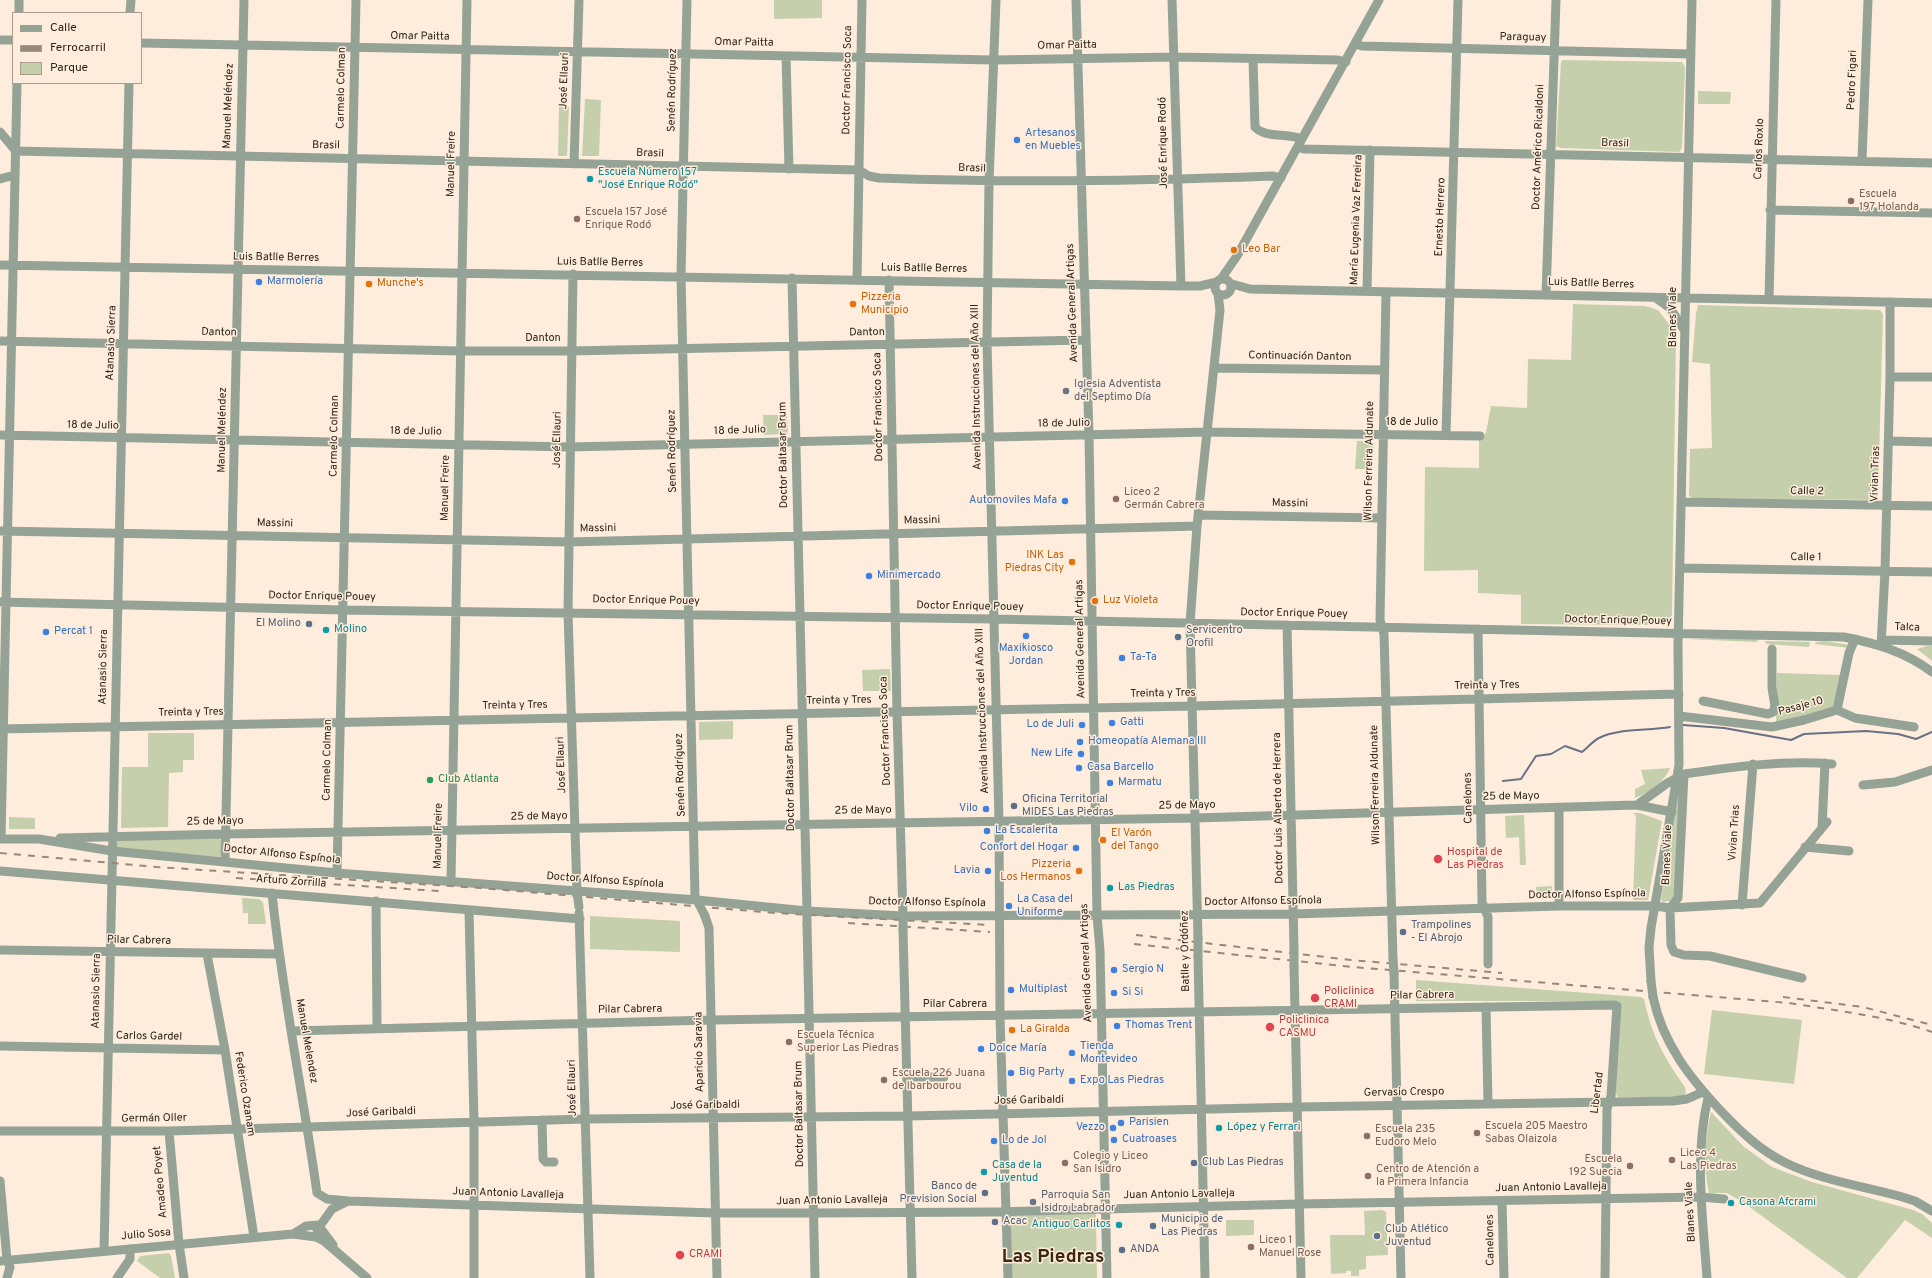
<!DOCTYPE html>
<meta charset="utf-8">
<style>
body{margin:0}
#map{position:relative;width:1932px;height:1278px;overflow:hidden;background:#feeddc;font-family:Overpass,sans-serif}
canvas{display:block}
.legend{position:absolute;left:12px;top:12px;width:130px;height:72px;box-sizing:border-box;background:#feeddc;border:1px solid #aa9c8e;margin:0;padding:5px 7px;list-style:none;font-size:12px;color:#2d2318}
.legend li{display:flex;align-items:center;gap:8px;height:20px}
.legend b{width:20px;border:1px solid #aa9c8e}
</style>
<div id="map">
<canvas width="1932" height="1278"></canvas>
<ul class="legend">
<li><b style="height:5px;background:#95a396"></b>Calle</li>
<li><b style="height:5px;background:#96887a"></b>Ferrocarril</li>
<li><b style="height:11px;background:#c5cfac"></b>Parque</li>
</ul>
</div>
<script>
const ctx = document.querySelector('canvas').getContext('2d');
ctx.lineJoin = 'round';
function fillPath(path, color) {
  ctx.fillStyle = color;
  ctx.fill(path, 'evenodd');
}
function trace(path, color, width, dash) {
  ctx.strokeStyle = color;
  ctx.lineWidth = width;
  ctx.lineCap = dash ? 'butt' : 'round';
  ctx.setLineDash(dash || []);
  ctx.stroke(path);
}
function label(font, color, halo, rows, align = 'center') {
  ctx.font = font + ' Overpass,sans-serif';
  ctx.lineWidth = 3;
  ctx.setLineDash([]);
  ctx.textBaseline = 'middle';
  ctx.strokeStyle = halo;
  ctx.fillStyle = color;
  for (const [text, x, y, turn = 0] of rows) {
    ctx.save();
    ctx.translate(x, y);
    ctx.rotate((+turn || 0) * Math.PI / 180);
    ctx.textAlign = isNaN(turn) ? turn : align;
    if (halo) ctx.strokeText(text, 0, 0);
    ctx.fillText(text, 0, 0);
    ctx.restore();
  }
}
fillPath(new Path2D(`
 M774,0H822V18L774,19Z
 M1563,60L1682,62L1685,67L1682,148L1679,152L1561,148L1556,146L1561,62Z
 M1698,91L1731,92L1730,104H1698Z
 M585,99L601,100L599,156H582Z
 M559,107H569L567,156H558Z
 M1573,304L1645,306L1658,310L1676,333L1672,615L1667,622L1659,625L1521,624V595L1478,593V570L1424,571L1425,467L1479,468V438H1483L1486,432L1491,406L1527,408L1528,359L1571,360Z
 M1698,305L1880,310L1883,314L1878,496L1874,500L1693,498L1689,496L1690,449L1712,448L1710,364L1692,362L1696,314Z
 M763,415H787L788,434L764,435Z
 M1357,441H1371L1374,443L1372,469H1355Z
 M1687,639H1760L1756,642Z
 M1764,641L1810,642L1809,647L1767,644Z
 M1824,641L1850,645L1849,648L1815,644L1816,642Z
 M1927,646H1932V661L1917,649Z
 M890,669L891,691H863L862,670Z
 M1777,673L1842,675L1835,707L1776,726Z
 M733,721V739L699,740V722Z
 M148,733H194V760H183V772L169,773L168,827L121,828L122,767H148Z
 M1670,768C1665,781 1649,793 1635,798V789L1645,784L1641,770Z
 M1680,782L1675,900L1662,902L1661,898Z
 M1633,813H1640L1662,821L1648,900H1633L1636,816Z
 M1524,815L1526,865H1520L1519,837L1506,838L1505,816Z
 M9,817L35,818V829H9Z
 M219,838L222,841L221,855L219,857L116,848L118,840Z
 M1552,886V899H1537L1536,887Z
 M242,898L259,899L263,902L266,924H248V913H243Z
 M590,916L680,921V952L590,949Z
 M1416,980L1641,997L1644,999C1652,1036 1663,1056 1685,1087L1686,1093L1683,1097H1618L1615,1093L1616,1001H1416Z
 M1712,1010L1802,1020L1794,1084L1704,1074Z
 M1711,1112L1743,1146L1772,1167L1812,1182L1913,1210L1922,1214L1932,1223V1238L1905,1220L1857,1278H1847L1744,1203L1727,1193H1709C1703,1168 1705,1137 1711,1112Z
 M1382,1210L1386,1212L1388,1255L1366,1256V1269L1359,1270V1276H1351V1271H1346V1273L1331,1274L1330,1235H1365L1364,1211Z
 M1096,1213L1097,1278H1010L1008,1216Z
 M1226,1220H1254V1235L1226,1236Z
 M169,1253L171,1256L175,1278H160L137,1261L140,1256Z`), '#c5cfac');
trace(new Path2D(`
 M1683,725L1724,728L1791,740L1804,734L1866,731L1898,734L1916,739L1932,732
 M1503,781L1521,779L1536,756L1551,754L1565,746L1582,752C1587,748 1593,741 1599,738C1618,728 1648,731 1670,727`), '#687186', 2);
trace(new Path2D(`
 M687,0L681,276L695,896L699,904
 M996,0L989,182L987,342L999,821L1000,1016L1008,1278
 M1076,0L1089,435L1097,916L1100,950L1107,1278
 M1172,0L1181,286
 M19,13V0
 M130,13L131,0
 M0,40H13
 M141,43L994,60L1175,57L1338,60L1346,62
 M1356,44L1362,46L1690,54
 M786,56L789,169
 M1253,59L1255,127C1264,138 1288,133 1302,139
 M0,132L16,151L859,170L869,176L879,178C1010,183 1141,181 1272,176L1281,178
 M1298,147L1304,149L1932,163
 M1862,161L1868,0
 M574,164L579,0
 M0,179L15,175
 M1770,210L1932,213
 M0,265L1181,286H1200L1217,282
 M573,274L568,612L577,892
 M792,278L807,911
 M1215 287a8 8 0 1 1 16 0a8 8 0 1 1-16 0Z
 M1221,279L1237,256L1379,0
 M857,280L862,0
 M889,280L897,712L903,916
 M1232,284L1250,289L1932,303
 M1367,291L1370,150
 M1386,292L1380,620L1384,634L1393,959
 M1546,295L1556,0
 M1656,298L1670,308L1685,331
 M1769,300L1776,0
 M0,341L460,351H571L1086,340
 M1215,368L1384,370
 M1890,377H1932
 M0,435L570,447L1207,432L1480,436
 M1446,435L1458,0
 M1889,441L1932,442
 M1682,502L1932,506
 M1198,515L1381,518
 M0,531L569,542L1197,526
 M1680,568L1932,572
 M0,602L343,610L993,619L1844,637C1875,643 1906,652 1932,672
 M1287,625L1294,949
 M1478,629L1482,902L1488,917V964
 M1882,640L1932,641
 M1881,646L1885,571L1890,377V302
 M1703,701L1768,714L1773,712L1775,706L1772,688V649
 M1837,710L1849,653L1855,639
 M1679,716L1772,727L1804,720L1837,710L1855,718L1914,727
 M0,729L1193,706L1679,694
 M1684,774C1733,767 1782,760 1832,764
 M1863,785L1895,782L1932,770
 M1637,805L1666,784L1684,774L1678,898L1670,908L1671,945L1674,952L1684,955L1710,956L1802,978
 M1559,808V906
 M1822,828L1825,763
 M60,838L226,834L1195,818L1637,805L1672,812
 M0,839H39L112,851L337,873L697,900L807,911L903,916L1293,914L1559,906H1655L1670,908L1760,903L1827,822
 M1,839L17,83
 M1805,847L1849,851
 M225,861L244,0
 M0,871L580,919
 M337,873L356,0
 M451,881L467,0
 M272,893C282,993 303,1093 317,1193L327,1199L348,1201L715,1213H814L993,1212L1299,1204L1701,1197L1724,1199
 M376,901L377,1028
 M1742,905L1753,764
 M469,910L474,1122V1278
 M579,913L590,1278
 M705,916L709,928L717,1278
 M807,924L815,1278
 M903,930L912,1278
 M1198,938L1190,624L1197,526L1220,310L1218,294
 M0,950L278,954
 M207,954L225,1050L254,1237
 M1198,956L1205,1278
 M1294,966L1301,1278
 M1394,973L1401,1278
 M1651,981L1649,948L1651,928L1679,765L1678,646L1692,0
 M1653,997C1663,1044 1690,1078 1722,1112C1741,1132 1761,1151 1786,1163C1821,1180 1862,1186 1899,1196L1915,1201L1932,1211
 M1486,1007L1488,1104
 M292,1031L712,1020L1615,1005L1617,1006L1611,1096L1607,1109L1605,1278
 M0,1046L225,1050
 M907,1077H944
 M542,1120L543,1159L546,1162H554
 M0,1131H169L585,1119L908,1116L1298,1107L1673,1101L1687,1099L1703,1092
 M169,1131L179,1244L184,1278
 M0,1181L7,1260L10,1267L7,1278
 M1502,1201L1504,1278
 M317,1230L332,1209L348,1201
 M293,1234L306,1226L318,1225L333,1245
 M104,1251L129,83
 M0,1261L293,1234L316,1237L324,1241L367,1278
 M117,1278L130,1259V1249
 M1707,1278C1703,1219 1694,1156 1708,1098`), '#95a396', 9);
trace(new Path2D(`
 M0,853L157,867L481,888L775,913L990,925
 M236,878L439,891
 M848,923L990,932
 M1136,935L1351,960L1502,973
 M1134,944L1353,967L1789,1003C1838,1011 1886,1016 1932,1032
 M1783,997L1863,1007L1932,1025`), '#96887a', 2, [7, 7]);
trace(new Path2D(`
 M577,892L579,907
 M699,904L705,916
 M807,911V924
 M903,916V930
 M1198,938V956
 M1294,949V966
 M1393,959L1394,973
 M1651,981L1653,997`), '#95a396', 9);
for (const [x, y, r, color] of [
 [1017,140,4,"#3f7fe0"],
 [590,179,4,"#0f9aa8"],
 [1851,201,4,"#8d6e63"],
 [577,219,4,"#8d6e63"],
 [1234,250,4,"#e8710a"],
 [259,282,4,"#3f7fe0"],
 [369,284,4,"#e8710a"],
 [853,304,4,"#e8710a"],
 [1066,391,4,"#6b7280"],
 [1116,499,4,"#8d6e63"],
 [1065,501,4,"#3f7fe0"],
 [1072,562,4,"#e8710a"],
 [869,576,4,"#3f7fe0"],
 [1095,601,4,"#e8710a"],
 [309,624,4,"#5c6f8a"],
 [326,630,4,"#0f9aa8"],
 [46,632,4,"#3f7fe0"],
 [1026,636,4,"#3f7fe0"],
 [1178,637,4,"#5c6f8a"],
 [1122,658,4,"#3f7fe0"],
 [1112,723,4,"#3f7fe0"],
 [1082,725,4,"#3f7fe0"],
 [1080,742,4,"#3f7fe0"],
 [1081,754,4,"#3f7fe0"],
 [1079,768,4,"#3f7fe0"],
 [430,780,4,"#2e9e5b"],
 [1110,783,4,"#3f7fe0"],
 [1014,806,4,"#5c6f8a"],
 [986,809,4,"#3f7fe0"],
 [987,831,4,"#3f7fe0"],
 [1103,840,4,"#e8710a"],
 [1076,848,4,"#3f7fe0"],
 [1438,859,5,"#e0444e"],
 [988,871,4,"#3f7fe0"],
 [1079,871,4,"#e8710a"],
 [1110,888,4,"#0f9aa8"],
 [1009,906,4,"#3f7fe0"],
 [1403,932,4,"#5c6f8a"],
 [1114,970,4,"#3f7fe0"],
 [1011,990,4,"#3f7fe0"],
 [1114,993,4,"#3f7fe0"],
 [1315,998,5,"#e0444e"],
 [1117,1026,4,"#3f7fe0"],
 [1270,1027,5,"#e0444e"],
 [1012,1030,4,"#e8710a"],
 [789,1042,4,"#8d6e63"],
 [981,1049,4,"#3f7fe0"],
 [1072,1053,4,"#3f7fe0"],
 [1011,1073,4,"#3f7fe0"],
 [884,1080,4,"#8d6e63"],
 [1072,1081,4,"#3f7fe0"],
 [1121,1123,4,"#3f7fe0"],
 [1113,1128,4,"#3f7fe0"],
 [1219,1128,4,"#0f9aa8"],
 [1477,1133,4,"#8d6e63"],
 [1367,1136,4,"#8d6e63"],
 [1114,1140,4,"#3f7fe0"],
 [994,1141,4,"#3f7fe0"],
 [1672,1160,4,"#8d6e63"],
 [1065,1163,4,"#8d6e63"],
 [1194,1163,4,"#5c6f8a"],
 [1630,1166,4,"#8d6e63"],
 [984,1172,4,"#0f9aa8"],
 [1368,1176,4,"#8d6e63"],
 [985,1193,4,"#5c6f8a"],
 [1033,1202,4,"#6b7280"],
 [1731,1203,4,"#0f9aa8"],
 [995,1222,4,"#5c6f8a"],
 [1119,1225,4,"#0f9aa8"],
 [1153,1226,4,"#5c6f8a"],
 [1377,1236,4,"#5c6f8a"],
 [1251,1247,4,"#8d6e63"],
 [1122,1250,4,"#5c6f8a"],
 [680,1255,5,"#e0444e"]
]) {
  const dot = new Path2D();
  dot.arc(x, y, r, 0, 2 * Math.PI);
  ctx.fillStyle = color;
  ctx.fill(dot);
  trace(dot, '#feeddc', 1.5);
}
label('11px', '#2d2318', '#feeddc', [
 ["Omar Paitta",420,37,1],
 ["Paraguay",1523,38,1],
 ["Omar Paitta",744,43,1],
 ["Omar Paitta",1067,46,-1],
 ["Doctor Francisco Soca",848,80,-89],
 ["Pedro Figari",1853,80,-88],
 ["José Ellauri",565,81,-88],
 ["Carmelo Colman",342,88,-89],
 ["Senén Rodríguez",673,90,-89],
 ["Manuel Meléndez",229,106,-88],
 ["José Enrique Rodó",1164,143,-91],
 ["Brasil",1615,144,2],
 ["Brasil",326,146,1],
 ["Doctor Américo Ricaldoni",1539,147,-88],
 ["Carlos Roxlo",1760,149,-88],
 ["Brasil",650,154,2],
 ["Manuel Freire",452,164,-89],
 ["Brasil",972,169,2],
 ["Ernesto Herrero",1441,217,-88],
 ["María Eugenia Vaz Ferreira",1357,220,-88],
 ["Luis Batlle Berres",276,258,1],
 ["Luis Batlle Berres",600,263,1],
 ["Luis Batlle Berres",924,269,1],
 ["Luis Batlle Berres",1591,284,2],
 ["Avenida General Artigas",1073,303,-92],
 ["Blanes Viale",1674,317,-90],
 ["Danton",219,333,1],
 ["Danton",867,333,-1],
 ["Danton",543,339],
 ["Atanasio Sierra",112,343,-88],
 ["Continuación Danton",1300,357,1],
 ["Avenida Instrucciones del Año XIII",977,387,-91],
 ["Doctor Francisco Soca",879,407,-91],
 ["18 de Julio",1412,423],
 ["18 de Julio",1064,424,-1],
 ["18 de Julio",93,426,1],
 ["Manuel Meléndez",223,430,-89],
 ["18 de Julio",740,431,-2],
 ["18 de Julio",416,432,1],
 ["Carmelo Colman",335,436,-89],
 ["José Ellauri",558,440,-89],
 ["Senén Rodríguez",673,451,-91],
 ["Doctor Baltasar Brum",784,455,-91],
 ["Wilson Ferreira Aldunate",1370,461,-89],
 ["Vivian Trias",1876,474,-88],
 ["Manuel Freire",446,488,-89],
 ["Calle 2",1807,492,1],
 ["Massini",1290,504,1],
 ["Massini",922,521,-1],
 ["Massini",275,524,1],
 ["Massini",598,529,-1],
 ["Calle 1",1806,558,1],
 ["Doctor Enrique Pouey",322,597,1],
 ["Doctor Enrique Pouey",646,601,1],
 ["Doctor Enrique Pouey",970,607,1],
 ["Doctor Enrique Pouey",1294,614,1],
 ["Doctor Enrique Pouey",1618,621,1],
 ["Talca",1907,628,2],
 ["Avenida General Artigas",1081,639,-91],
 ["Atanasio Sierra",104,667,-89],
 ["Treinta y Tres",1487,686,-1],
 ["Treinta y Tres",1163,694,-1],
 ["Treinta y Tres",839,701,-1],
 ["Treinta y Tres",515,706,-1],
 ["Pasaje 10",1801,707,-15],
 ["Avenida Instrucciones del Año XIII",983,711,-92],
 ["Treinta y Tres",191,713,-1],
 ["Doctor Francisco Soca",886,731,-92],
 ["Carmelo Colman",328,760,-89],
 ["José Ellauri",562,765,-92],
 ["Senén Rodríguez",681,775,-92],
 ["Doctor Baltasar Brum",791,778,-91],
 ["Wilson Ferreira Aldunate",1376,785,-91],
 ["25 de Mayo",1511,797,-1],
 ["Canelones",1469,798,-91],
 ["25 de Mayo",1187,806,-1],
 ["Doctor Luis Alberto de Herrera",1279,808,-91],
 ["25 de Mayo",863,811,-1],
 ["25 de Mayo",539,817,-1],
 ["25 de Mayo",215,822,-1],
 ["Vivian Trias",1735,833,-86],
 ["Manuel Freire",439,836,-89],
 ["Doctor Alfonso Espínola",282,855,6],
 ["Blanes Viale",1668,855,-88],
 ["Doctor Alfonso Espínola",605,881,4],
 ["Arturo Zorrilla",291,882,4],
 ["Doctor Alfonso Espínola",1587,895,-1],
 ["Doctor Alfonso Espínola",1263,902,-1],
 ["Doctor Alfonso Espínola",927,903,1],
 ["Pilar Cabrera",139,941,1],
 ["Batlle y Ordóñez",1186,951,-91],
 ["Avenida General Artigas",1087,963,-92],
 ["Atanasio Sierra",97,991,-89],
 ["Pilar Cabrera",1422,996,-1],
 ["Pilar Cabrera",955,1005],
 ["Pilar Cabrera",630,1010,-1],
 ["Carlos Gardel",149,1037,1],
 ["Manuel Melendez",306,1041,80],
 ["Aparicio Saravia",700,1052,-91],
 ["José Ellauri",573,1088,-91],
 ["Gervasio Crespo",1404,1093,-1],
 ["Libertad",1598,1093,-83],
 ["Federico Ozanam",244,1094,81],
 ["José Garibaldi",1029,1101,-1],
 ["José Garibaldi",705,1106,-1],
 ["José Garibaldi",381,1113,-2],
 ["Doctor Baltasar Brum",800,1114,-91],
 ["Germán Oller",154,1119,-1],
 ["Amadeo Poyet",161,1182,-95],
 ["Juan Antonio Lavalleja",1551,1188,-1],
 ["Juan Antonio Lavalleja",508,1194,2],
 ["Juan Antonio Lavalleja",1179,1195,-1],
 ["Juan Antonio Lavalleja",832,1201,-1],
 ["Blanes Viale",1691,1212,-93],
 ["Julio Sosa",146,1235,-5],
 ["Canelones",1491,1240,-91]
]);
label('11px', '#366cbe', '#feeddc', [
 ["Artesanos",1025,134],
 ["en Muebles",1025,147],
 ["Marmolería",267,282],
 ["Automoviles Mafa",1057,501,"right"],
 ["Minimercado",877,576],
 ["Percat 1",54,632],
 ["Maxikiosco",1026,649,"center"],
 ["Jordan",1026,662,"center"],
 ["Ta-Ta",1130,658],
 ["Gatti",1120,723],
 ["Lo de Juli",1074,725,"right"],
 ["Homeopatía Alemana III",1088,742],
 ["New Life",1073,754,"right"],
 ["Casa Barcello",1087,768],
 ["Marmatu",1118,783],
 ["Vilo",978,809,"right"],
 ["La Escalerita",995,831],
 ["Confort del Hogar",1068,848,"right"],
 ["Lavia",980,871,"right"],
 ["La Casa del",1017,900],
 ["Uniforme",1017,913],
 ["Sergio N",1122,970],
 ["Multiplast",1019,990],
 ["Si Si",1122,993],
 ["Thomas Trent",1125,1026],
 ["Tienda",1080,1047],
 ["Montevideo",1080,1060],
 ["Dolce María",989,1049],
 ["Big Party",1019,1073],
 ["Expo Las Piedras",1080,1081],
 ["Parisien",1129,1123],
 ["Vezzo",1105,1128,"right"],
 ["Cuatroases",1122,1140],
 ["Lo de Jol",1002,1141]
], 'left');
label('11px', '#0d838f', '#feeddc', [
 ["Escuela Número 157",598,173],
 ["\"José Enrique Rodó\"",598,186],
 ["Molino",334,630],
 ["Las Piedras",1118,888],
 ["López y Ferrari",1227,1128],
 ["Casa de la",992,1166],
 ["Juventud",992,1179],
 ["Casona Afcrami",1739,1203],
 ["Antiguo Carlitos",1111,1225,"right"]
], 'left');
label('11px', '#785e54', '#feeddc', [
 ["Escuela",1859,195],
 ["197 Holanda",1859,208],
 ["Escuela 157 José",585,213],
 ["Enrique Rodó",585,226],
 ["Liceo 2",1124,493],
 ["Germán Cabrera",1124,506],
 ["Escuela Técnica",797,1036],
 ["Superior Las Piedras",797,1049],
 ["Escuela 226 Juana",892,1074],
 ["de Ibarbourou",892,1087],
 ["Escuela 205 Maestro",1485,1127],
 ["Sabas Olaizola",1485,1140],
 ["Escuela 235",1375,1130],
 ["Eudoro Melo",1375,1143],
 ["Liceo 4",1680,1154],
 ["Las Piedras",1680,1167],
 ["Colegio y Liceo",1073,1157],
 ["San Isidro",1073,1170],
 ["Escuela",1622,1160,"right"],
 ["192 Suecia",1622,1173,"right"],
 ["Centro de Atención a",1376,1170],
 ["la Primera Infancia",1376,1183],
 ["Liceo 1",1259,1241],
 ["Manuel Rose",1259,1254]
], 'left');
label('11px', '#c56008', '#feeddc', [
 ["Leo Bar",1242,250],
 ["Munche's",377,284],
 ["Pizzeria",861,298],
 ["Municipio",861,311],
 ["INK Las",1064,556,"right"],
 ["Piedras City",1064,569,"right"],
 ["Luz Violeta",1103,601],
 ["El Varón",1111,834],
 ["del Tango",1111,847],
 ["Pizzeria",1071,865,"right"],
 ["Los Hermanos",1071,878,"right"],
 ["La Giralda",1020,1030]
], 'left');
label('11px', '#5b616d', '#feeddc', [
 ["Iglesia Adventista",1074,385],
 ["del Septimo Día",1074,398],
 ["Parroquia San",1041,1196],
 ["Isidro Labrador",1041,1209]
], 'left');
label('11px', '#4e5e75', '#feeddc', [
 ["El Molino",301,624,"right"],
 ["Servicentro",1186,631],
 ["Orofil",1186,644],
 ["Oficina Territorial",1022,800],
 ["MIDES Las Piedras",1022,813],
 ["Trampolines",1411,926],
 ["- El Abrojo",1411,939],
 ["Club Las Piedras",1202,1163],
 ["Banco de",977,1187,"right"],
 ["Prevision Social",977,1200,"right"],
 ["Municipio de",1161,1220],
 ["Las Piedras",1161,1233],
 ["Acac",1003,1222],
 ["Club Atlético",1385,1230],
 ["Juventud",1385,1243],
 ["ANDA",1130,1250]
], 'left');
label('11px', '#27864d', '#feeddc', [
 ["Club Atlanta",438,780]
], 'left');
label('11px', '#be3a42', '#feeddc', [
 ["Hospital de",1447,853],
 ["Las Piedras",1447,866],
 ["Policlinica",1324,992],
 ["CRAMI",1324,1005],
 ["Policlinica",1279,1021],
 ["CASMU",1279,1034],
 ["CRAMI",689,1255]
], 'left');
label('bold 19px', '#3b260e', '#feeddc', [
 ["Las Piedras",1053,1258]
]);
</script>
